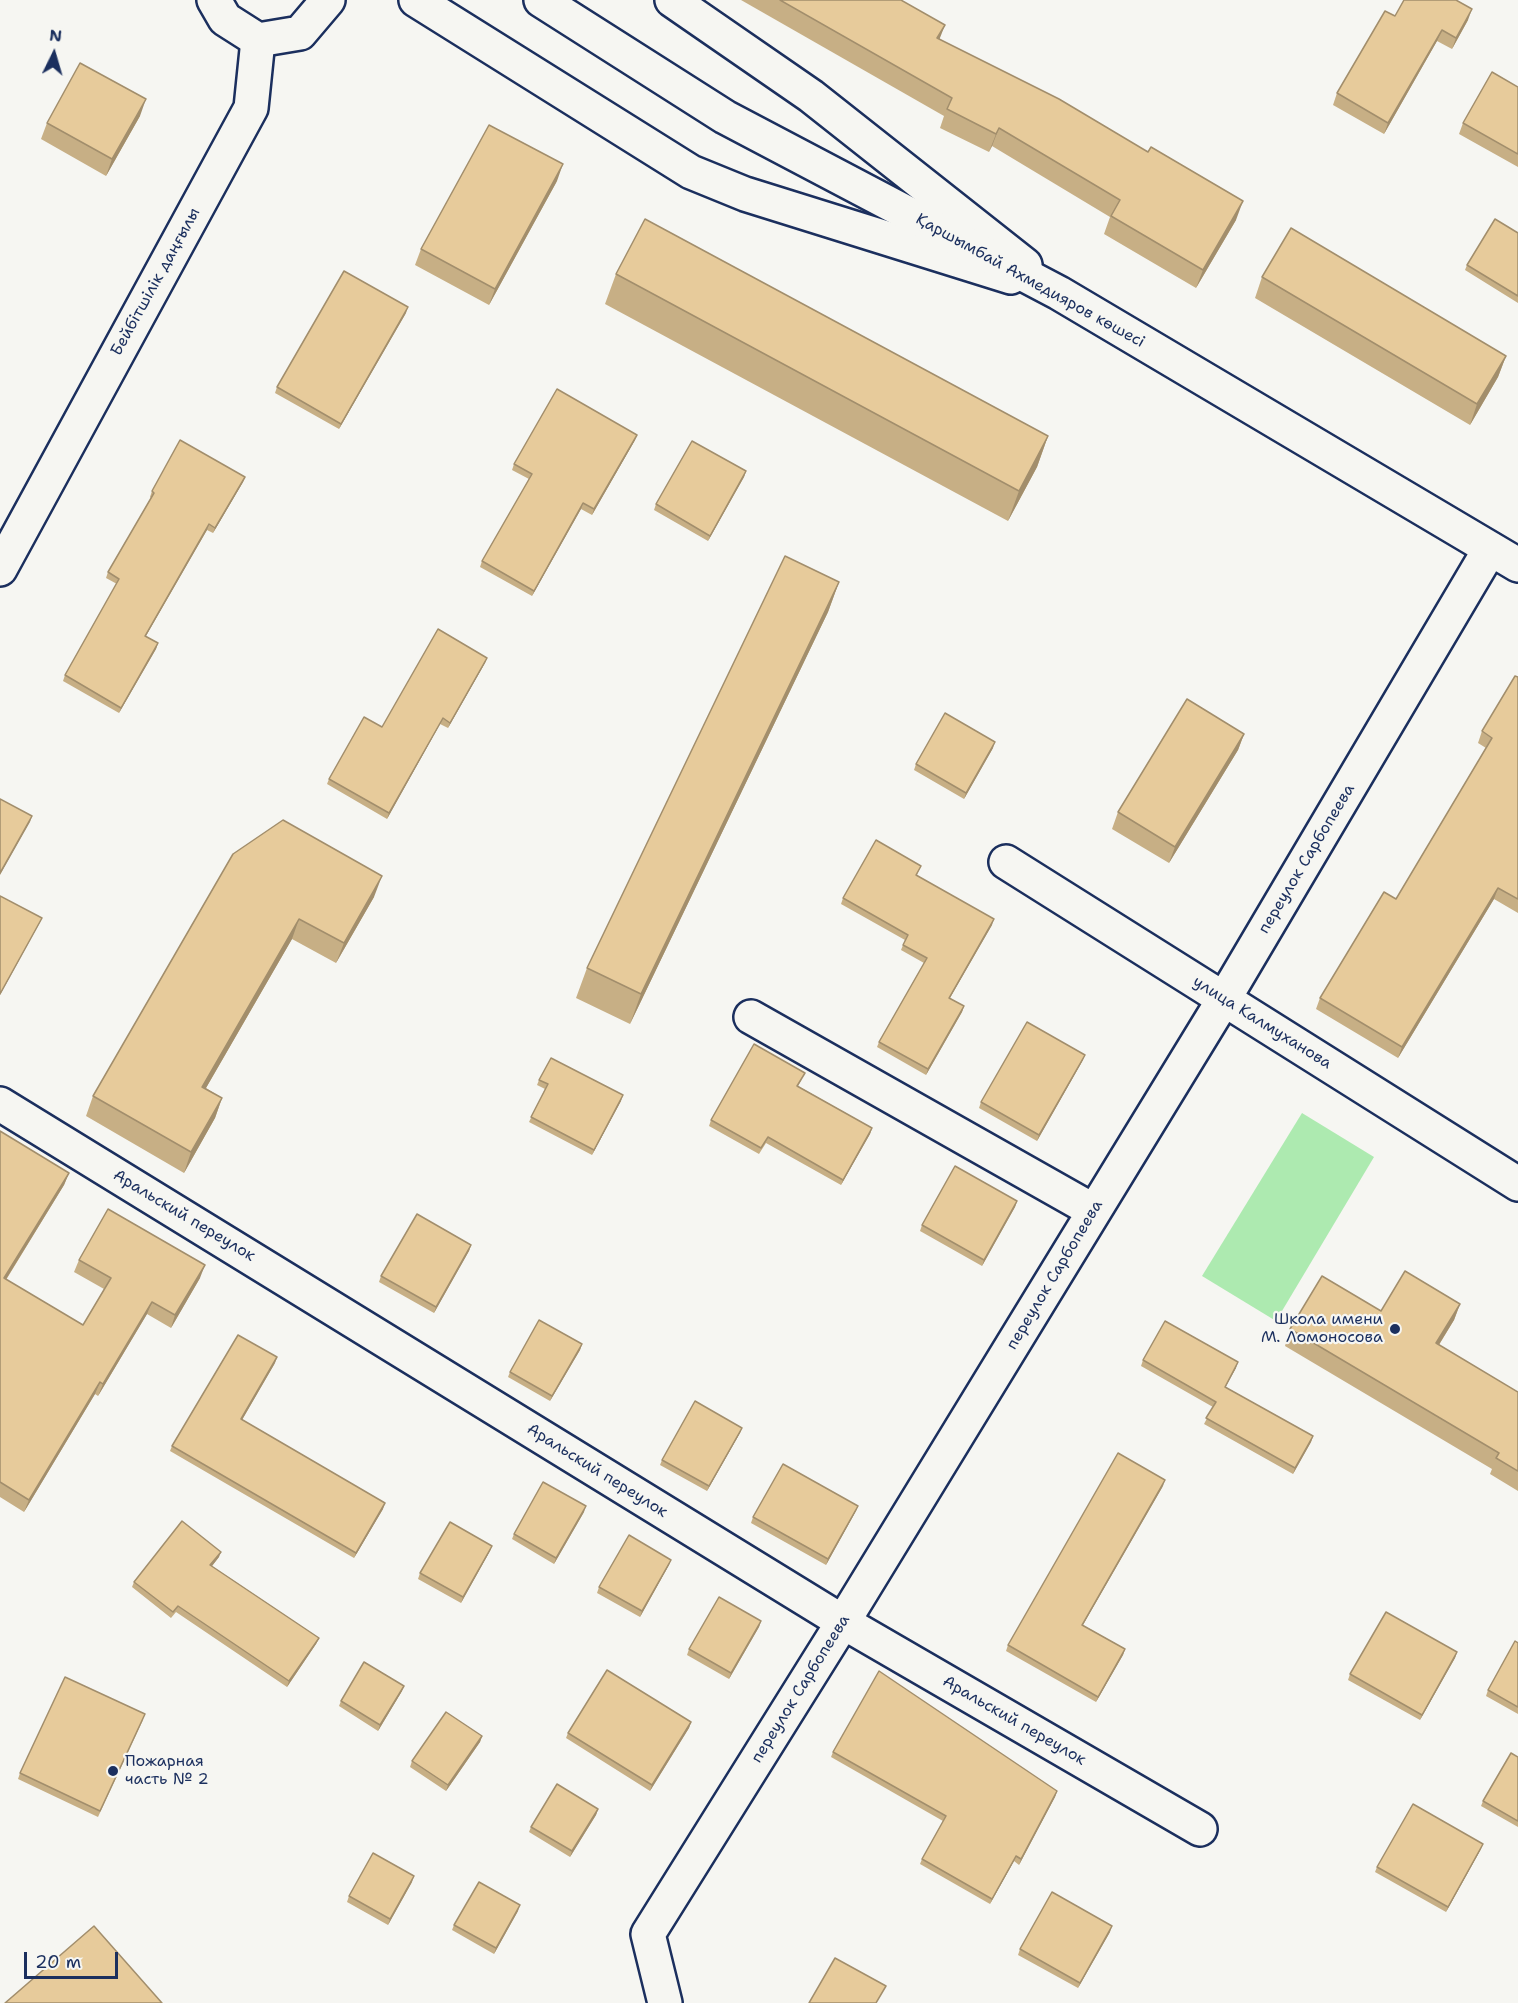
<!DOCTYPE html>
<meta charset="utf-8">
<style>
body{margin:0}
#map{position:relative;width:1518px;height:2003px;overflow:hidden;background:#f6f6f2;font-family:"Shantell Sans",sans-serif}
canvas{display:block}
.north{position:absolute;left:24px;top:24px;width:60px;height:60px;-webkit-text-stroke:4px #f6f6f2;paint-order:stroke;rotate:5deg;font-size:16px;font-weight:700;line-height:24px;text-align:center;color:#1b2f5e}
.north::after{content:'';display:block;margin:auto;width:21px;height:27px;background:#1b2f5e;clip-path:polygon(50% 0,100% 100%,50% 72%,0 100%)}
.scale{position:absolute;left:24px;top:1952px;width:94px;height:27px;box-sizing:border-box;border:3px solid #1b2f5e;border-top:0;padding-left:8px;font-size:18px;line-height:21px;white-space:nowrap;color:#1b2f5e;-webkit-text-stroke:4px #f6f6f2;paint-order:stroke}
</style>
<div id="map">
<canvas width="1518" height="2003"></canvas>
<div class="north">N</div>
<div class="scale">20 m</div>
</div>
<script>
const ctx = document.querySelector('canvas').getContext('2d');
ctx.lineJoin = 'round';
function fillPath(path, color) {
  ctx.fillStyle = color;
  ctx.fill(path, 'evenodd');
}
function trace(path, color, width, dash) {
  ctx.strokeStyle = color;
  ctx.lineWidth = width;
  ctx.lineCap = dash ? 'butt' : 'round';
  ctx.setLineDash(dash || []);
  ctx.stroke(path);
}
function label(font, color, halo, rows, align = 'center') {
  ctx.font = font + ' "Shantell Sans",sans-serif';
  ctx.lineWidth = 4.5;
  ctx.setLineDash([]);
  ctx.textBaseline = 'middle';
  ctx.strokeStyle = halo;
  ctx.fillStyle = color;
  for (const [text, x, y, turn = 0] of rows) {
    ctx.save();
    ctx.translate(x, y);
    ctx.rotate((+turn || 0) * Math.PI / 180);
    ctx.textAlign = isNaN(turn) ? turn : align;
    if (halo) ctx.strokeText(text, 0, 0);
    ctx.fillText(text, 0, 0);
    ctx.restore();
  }
}
fillPath(new Path2D(`
 M1302,1113L1374,1157L1276,1321L1202,1276Z`), '#adeab0');
const street = new Path2D(`
 M0,569L251,108L258,40
 M1006,862L1518,1184
 M751,1017L1094,1211
 M0,1104L843,1622L1200,1829
 M665,2003L648,1934L843,1622L1224,999L1490,549`);
const secondary = new Path2D(`
 M214,0L225,19L258,40L300,33L328,0
 M416,0L691,172L745,194L1011,277
 M672,0L811,96L1025,265`);
const primary = new Path2D(`
 M541,0L725,117L1059,293L1518,565`);
trace(street, '#1b2f5e', 38);
trace(secondary, '#1b2f5e', 38);
trace(primary, '#1b2f5e', 38);
trace(street, '#f6f6f2', 33);
trace(secondary, '#f6f6f2', 33);
trace(primary, '#f6f6f2', 33);
fillPath(new Path2D(`
 M741,0H901L940,39L1236,220L1196,288L1104,234L1110,217L992,146L989,152L940,128L944,116Z
 M1395,16L1468,20L1452,49L1437,41L1384,134L1333,105L1337,93Z
 M1518,87V167L1459,134L1463,123Z
 M140,116L106,176L41,139L47,123Z
 M557,181L489,305L415,265L421,249Z
 M1518,233V303L1465,270L1467,265Z
 M616,274L1048,436L1037,467L1008,521L605,304Z
 M1262,277L1506,356L1498,377L1470,425L1255,298Z
 M406,313L339,429L275,393L277,387Z
 M635,440L592,515L581,509L532,596L480,567L482,561L529,479L512,470L514,464Z
 M746,471L744,477L708,541L654,510L656,504Z
 M245,477L243,482L213,533L207,530L146,636L158,643L156,649L119,713L63,681L65,675L117,584L106,578L108,572L151,498L150,497L152,491Z
 M839,582L828,612L630,1024L576,998L587,968Z
 M487,658L485,663L448,728L440,724L387,819L327,784L329,779L382,727Z
 M1518,677V913L1494,899L1398,1058L1316,1009L1320,998L1396,899L1486,748L1478,743L1482,731Z
 M1244,734L1238,750L1169,863L1112,829L1118,812Z
 M993,748L964,799L914,770L916,764Z
 M233,854L374,897L336,963L292,939L206,1088L222,1098L215,1118L184,1173L86,1116L93,1096Z
 M921,866L917,875L992,925L950,998L964,1006L962,1012L926,1075L877,1047L879,1042L924,963L901,950L905,940L841,904L843,898Z
 M1083,1060L1037,1141L979,1108L981,1102Z
 M802,1079L798,1086L872,1128L870,1134L841,1185L766,1143L759,1154L709,1126L711,1120Z
 M539,1080L621,1101L592,1155L529,1122L545,1089L537,1085Z
 M0,1131L69,1173L64,1185L6,1280L83,1325L104,1289L74,1272L79,1260L200,1278L171,1328L147,1314L98,1396L95,1394L24,1512L0,1497Z
 M1017,1201L1015,1207L982,1266L920,1231L922,1225Z
 M471,1245L469,1251L434,1313L379,1282L381,1276Z
 M1460,1304L1454,1320L1439,1345L1518,1392V1491L1490,1474L1492,1469L1285,1346L1290,1329L1381,1311Z
 M582,1344L580,1350L550,1401L508,1377L510,1372Z
 M1143,1360L1236,1368L1225,1387L1313,1436L1311,1442L1293,1474L1204,1424L1213,1407L1141,1366Z
 M275,1363L242,1420L383,1509L354,1558L170,1451L172,1446Z
 M742,1428L740,1433L707,1491L660,1465L662,1460Z
 M1163,1486L1083,1625L1125,1649L1123,1655L1096,1702L1006,1651L1008,1645Z
 M858,1506L856,1511L826,1565L751,1523L753,1517Z
 M584,1512L554,1564L512,1539L514,1534Z
 M492,1546L490,1551L461,1603L418,1579L420,1573Z
 M219,1557L212,1566L319,1638L316,1644L287,1687L176,1612L171,1618L132,1587L134,1582Z
 M671,1560L669,1565L640,1617L597,1593L599,1587Z
 M761,1621L759,1627L729,1679L687,1655L689,1649Z
 M1518,1643V1714L1486,1696L1488,1690Z
 M1457,1652L1455,1658L1420,1720L1348,1680L1350,1674Z
 M402,1691L378,1731L339,1706L341,1701Z
 M143,1720L98,1817L18,1779L20,1773Z
 M691,1722L689,1728L650,1791L566,1738L568,1733Z
 M482,1736L480,1742L446,1791L410,1767L412,1761Z
 M833,1752L1057,1791L1055,1797L1019,1865L1014,1861L990,1904L920,1864L922,1859L943,1821L831,1757Z
 M1518,1757V1827L1481,1806L1483,1801Z
 M598,1809L596,1815L570,1857L529,1832L531,1827Z
 M1481,1849L1446,1912L1375,1872L1377,1867Z
 M412,1882L388,1925L347,1902L349,1896Z
 M518,1911L494,1954L452,1930L454,1925Z
 M1110,1932L1078,1988L1018,1955L1020,1949Z`), '#c7af85');
fillPath(new Path2D(`
 M1472,9L1468,20L1452,49L1456,38Z
 M945,25L938,43L937,38Z
 M1442,30L1437,41L1384,134L1388,123Z
 M146,99L140,116L106,176L112,159Z
 M999,128L992,146L989,152L996,134Z
 M563,164L557,181L489,305L495,289Z
 M1243,201L1236,220L1196,288L1203,270Z
 M408,307L406,313L339,429L341,424Z
 M1506,356L1498,377L1470,425L1477,404Z
 M637,435L635,440L592,515L594,509Z
 M1048,436L1037,467L1008,521L1019,491Z
 M746,471L744,477L708,541L710,536Z
 M245,477L243,482L213,533L215,528Z
 M583,503L581,509L532,596L534,591Z
 M209,524L207,530L143,641L145,636Z
 M839,582L828,612L630,1024L641,994Z
 M158,643L156,649L119,713L121,708Z
 M487,658L485,663L448,728L450,723Z
 M443,718L440,724L387,819L389,813Z
 M1244,734L1238,750L1169,863L1175,847Z
 M995,742L993,748L964,799L966,793Z
 M32,816L30,822L0,875V873Z
 M382,876L374,897L336,963L344,943Z
 M1498,888L1494,899L1398,1058L1402,1047Z
 M42,918L39,924L0,995V994Z
 M299,919L292,939L195,1107L202,1087Z
 M994,919L992,925L947,1003L949,998Z
 M964,1006L962,1012L926,1075L928,1069Z
 M1085,1055L1083,1060L1037,1141L1039,1135Z
 M623,1095L621,1101L592,1155L594,1150Z
 M222,1098L215,1118L184,1173L191,1152Z
 M872,1128L870,1134L841,1185L843,1180Z
 M69,1173L64,1185L0,1289L4,1278Z
 M1017,1201L1015,1207L982,1266L984,1260Z
 M471,1245L469,1251L434,1313L436,1307Z
 M205,1265L200,1278L171,1328L175,1315Z
 M152,1302L147,1314L98,1396L103,1384Z
 M1460,1304L1454,1320L1430,1359L1436,1343Z
 M582,1344L580,1350L550,1401L552,1396Z
 M277,1357L275,1363L239,1425L241,1419Z
 M1238,1362L1236,1368L1223,1392L1225,1387Z
 M100,1382L95,1394L24,1512L29,1500Z
 M742,1428L740,1433L707,1491L709,1486Z
 M1313,1436L1311,1442L1293,1474L1295,1468Z
 M1165,1480L1163,1486L1080,1630L1082,1625Z
 M385,1503L383,1509L354,1558L356,1553Z
 M586,1506L584,1512L554,1564L556,1558Z
 M858,1506L856,1511L826,1565L828,1559Z
 M492,1546L490,1551L461,1603L463,1597Z
 M221,1552L219,1557L208,1571L210,1565Z
 M671,1560L669,1565L640,1617L642,1611Z
 M761,1621L759,1627L729,1679L731,1673Z
 M319,1638L316,1644L287,1687L289,1681Z
 M1125,1649L1123,1655L1096,1702L1098,1697Z
 M1457,1652L1455,1658L1420,1720L1422,1715Z
 M404,1686L402,1691L378,1731L380,1725Z
 M691,1722L689,1728L650,1791L652,1785Z
 M482,1736L480,1742L446,1791L448,1785Z
 M1057,1791L1055,1797L1019,1865L1021,1859Z
 M598,1809L596,1815L570,1857L572,1851Z
 M1483,1844L1481,1849L1446,1912L1448,1907Z
 M1016,1856L1014,1861L990,1904L992,1899Z
 M414,1876L412,1882L388,1925L390,1919Z
 M520,1905L518,1911L494,1954L496,1948Z
 M1112,1926L1110,1932L1078,1988L1080,1983Z`), '#a28e6c');
const building = new Path2D(`
 M780,0H901L945,25L937,38L1059,99L1148,152L1151,147L1243,201L1203,270L1111,216L1120,200L999,128L996,134L947,109L952,98Z
 M1404,0H1456L1472,9L1456,38L1442,30L1388,123L1337,93L1385,11L1395,16Z
 M80,63L146,99L112,159L47,123Z
 M1492,72L1518,87V154L1463,123Z
 M489,125L563,164L495,289L421,249Z
 M645,219L1048,436L1019,491L616,274Z
 M1495,219L1518,233V296L1467,265Z
 M1291,228L1506,356L1477,404L1262,277Z
 M344,271L408,307L341,424L277,387Z
 M557,389L637,435L594,509L583,503L534,591L482,561L532,474L514,464Z
 M180,440L245,477L215,528L209,524L145,636L158,643L121,708L65,675L119,579L108,572L154,493L152,491Z
 M692,441L746,471L710,536L656,504Z
 M785,556L839,582L641,994L587,968Z
 M438,629L487,658L450,723L443,718L389,813L329,779L364,717L382,727Z
 M1515,676L1518,677V899L1498,888L1402,1047L1320,998L1384,892L1396,899L1492,738L1482,731Z
 M1187,699L1244,734L1175,847L1118,812Z
 M945,713L995,742L966,793L916,764Z
 M0,799L32,816L0,873Z
 M283,820L382,876L344,943L299,919L202,1087L222,1098L191,1152L93,1096L233,854Z
 M876,840L921,866L916,875L994,919L949,998L964,1006L928,1069L879,1042L927,958L903,945L908,935L843,898Z
 M0,896L42,918L0,994Z
 M1027,1022L1085,1055L1039,1135L981,1102Z
 M754,1044L805,1073L797,1086L872,1128L843,1180L768,1137L761,1148L711,1120Z
 M551,1058L623,1095L594,1150L531,1117L548,1084L539,1080Z
 M0,1131L69,1173L4,1278L83,1325L111,1278L79,1260L108,1209L205,1265L175,1315L152,1302L103,1384L100,1382L29,1500L0,1482Z
 M955,1166L1017,1201L984,1260L922,1225Z
 M417,1214L471,1245L436,1307L381,1276Z
 M1405,1271L1460,1304L1436,1343L1518,1392V1471L1496,1458L1499,1453L1290,1329L1322,1276L1381,1311Z
 M539,1320L582,1344L552,1396L510,1372Z
 M1165,1321L1238,1362L1225,1387L1313,1436L1295,1468L1206,1418L1216,1402L1143,1360Z
 M238,1335L277,1357L241,1419L385,1503L356,1553L172,1446Z
 M695,1401L742,1428L709,1486L662,1460Z
 M1118,1453L1165,1480L1082,1625L1125,1649L1098,1697L1008,1645Z
 M783,1464L858,1506L828,1559L753,1517Z
 M543,1482L586,1506L556,1558L514,1534Z
 M182,1521L221,1552L210,1565L319,1638L289,1681L178,1606L173,1612L134,1582Z
 M450,1522L492,1546L463,1597L420,1573Z
 M629,1535L671,1560L642,1611L599,1587Z
 M719,1597L761,1621L731,1673L689,1649Z
 M1386,1612L1457,1652L1422,1715L1350,1674Z
 M1515,1641L1518,1643V1707L1488,1690Z
 M364,1662L404,1686L380,1725L341,1701Z
 M607,1670L691,1722L652,1785L568,1733Z
 M879,1671L1057,1791L1021,1859L1016,1856L992,1899L922,1859L946,1816L833,1752Z
 M65,1677L145,1714L100,1811L20,1773Z
 M446,1712L482,1736L448,1785L412,1761Z
 M1511,1753L1518,1757V1821L1483,1801Z
 M557,1784L598,1809L572,1851L531,1827Z
 M1413,1804L1483,1844L1448,1907L1377,1867Z
 M373,1853L414,1876L390,1919L349,1896Z
 M479,1882L520,1905L496,1948L454,1925Z
 M1052,1892L1112,1926L1080,1983L1020,1949Z
 M94,1926L162,2003H5Z
 M835,1958L886,1986L876,2003H809Z`);
fillPath(building, '#e7cb9b');
trace(building, '#a28e6c', 1.5);
for (const [x, y, r, color] of [
 [1395,1329,6,"#1b2f5e"],
 [113,1771,6,"#1b2f5e"]
]) {
  const dot = new Path2D();
  dot.arc(x, y, r, 0, 2 * Math.PI);
  ctx.fillStyle = color;
  ctx.fill(dot);
  trace(dot, '#f6f6f2', 2);
}
label('16px', '#1b2f5e', '#f6f6f2', [
 ["Қаршымбай Ахмедияров көшесі",1030,281,29],
 ["Бейбітшілік даңғылы",156,282,-61],
 ["переулок Сарбопеева",1307,859,-59],
 ["улица Калмуханова",1262,1023,32],
 ["Аральский переулок",184,1216,31],
 ["переулок Сарбопеева",1055,1275,-59],
 ["Аральский переулок",597,1471,32],
 ["переулок Сарбопеева",801,1689,-58],
 ["Аральский переулок",1014,1721,30]
]);
label('16px', '#1b2f5e', '#f6f6f2', [
 ["Школа имени",1383,1320],
 ["М. Ломоносова",1383,1338],
 ["Пожарная",125,1762,"left"],
 ["часть № 2",125,1780,"left"]
], 'right');
</script>
